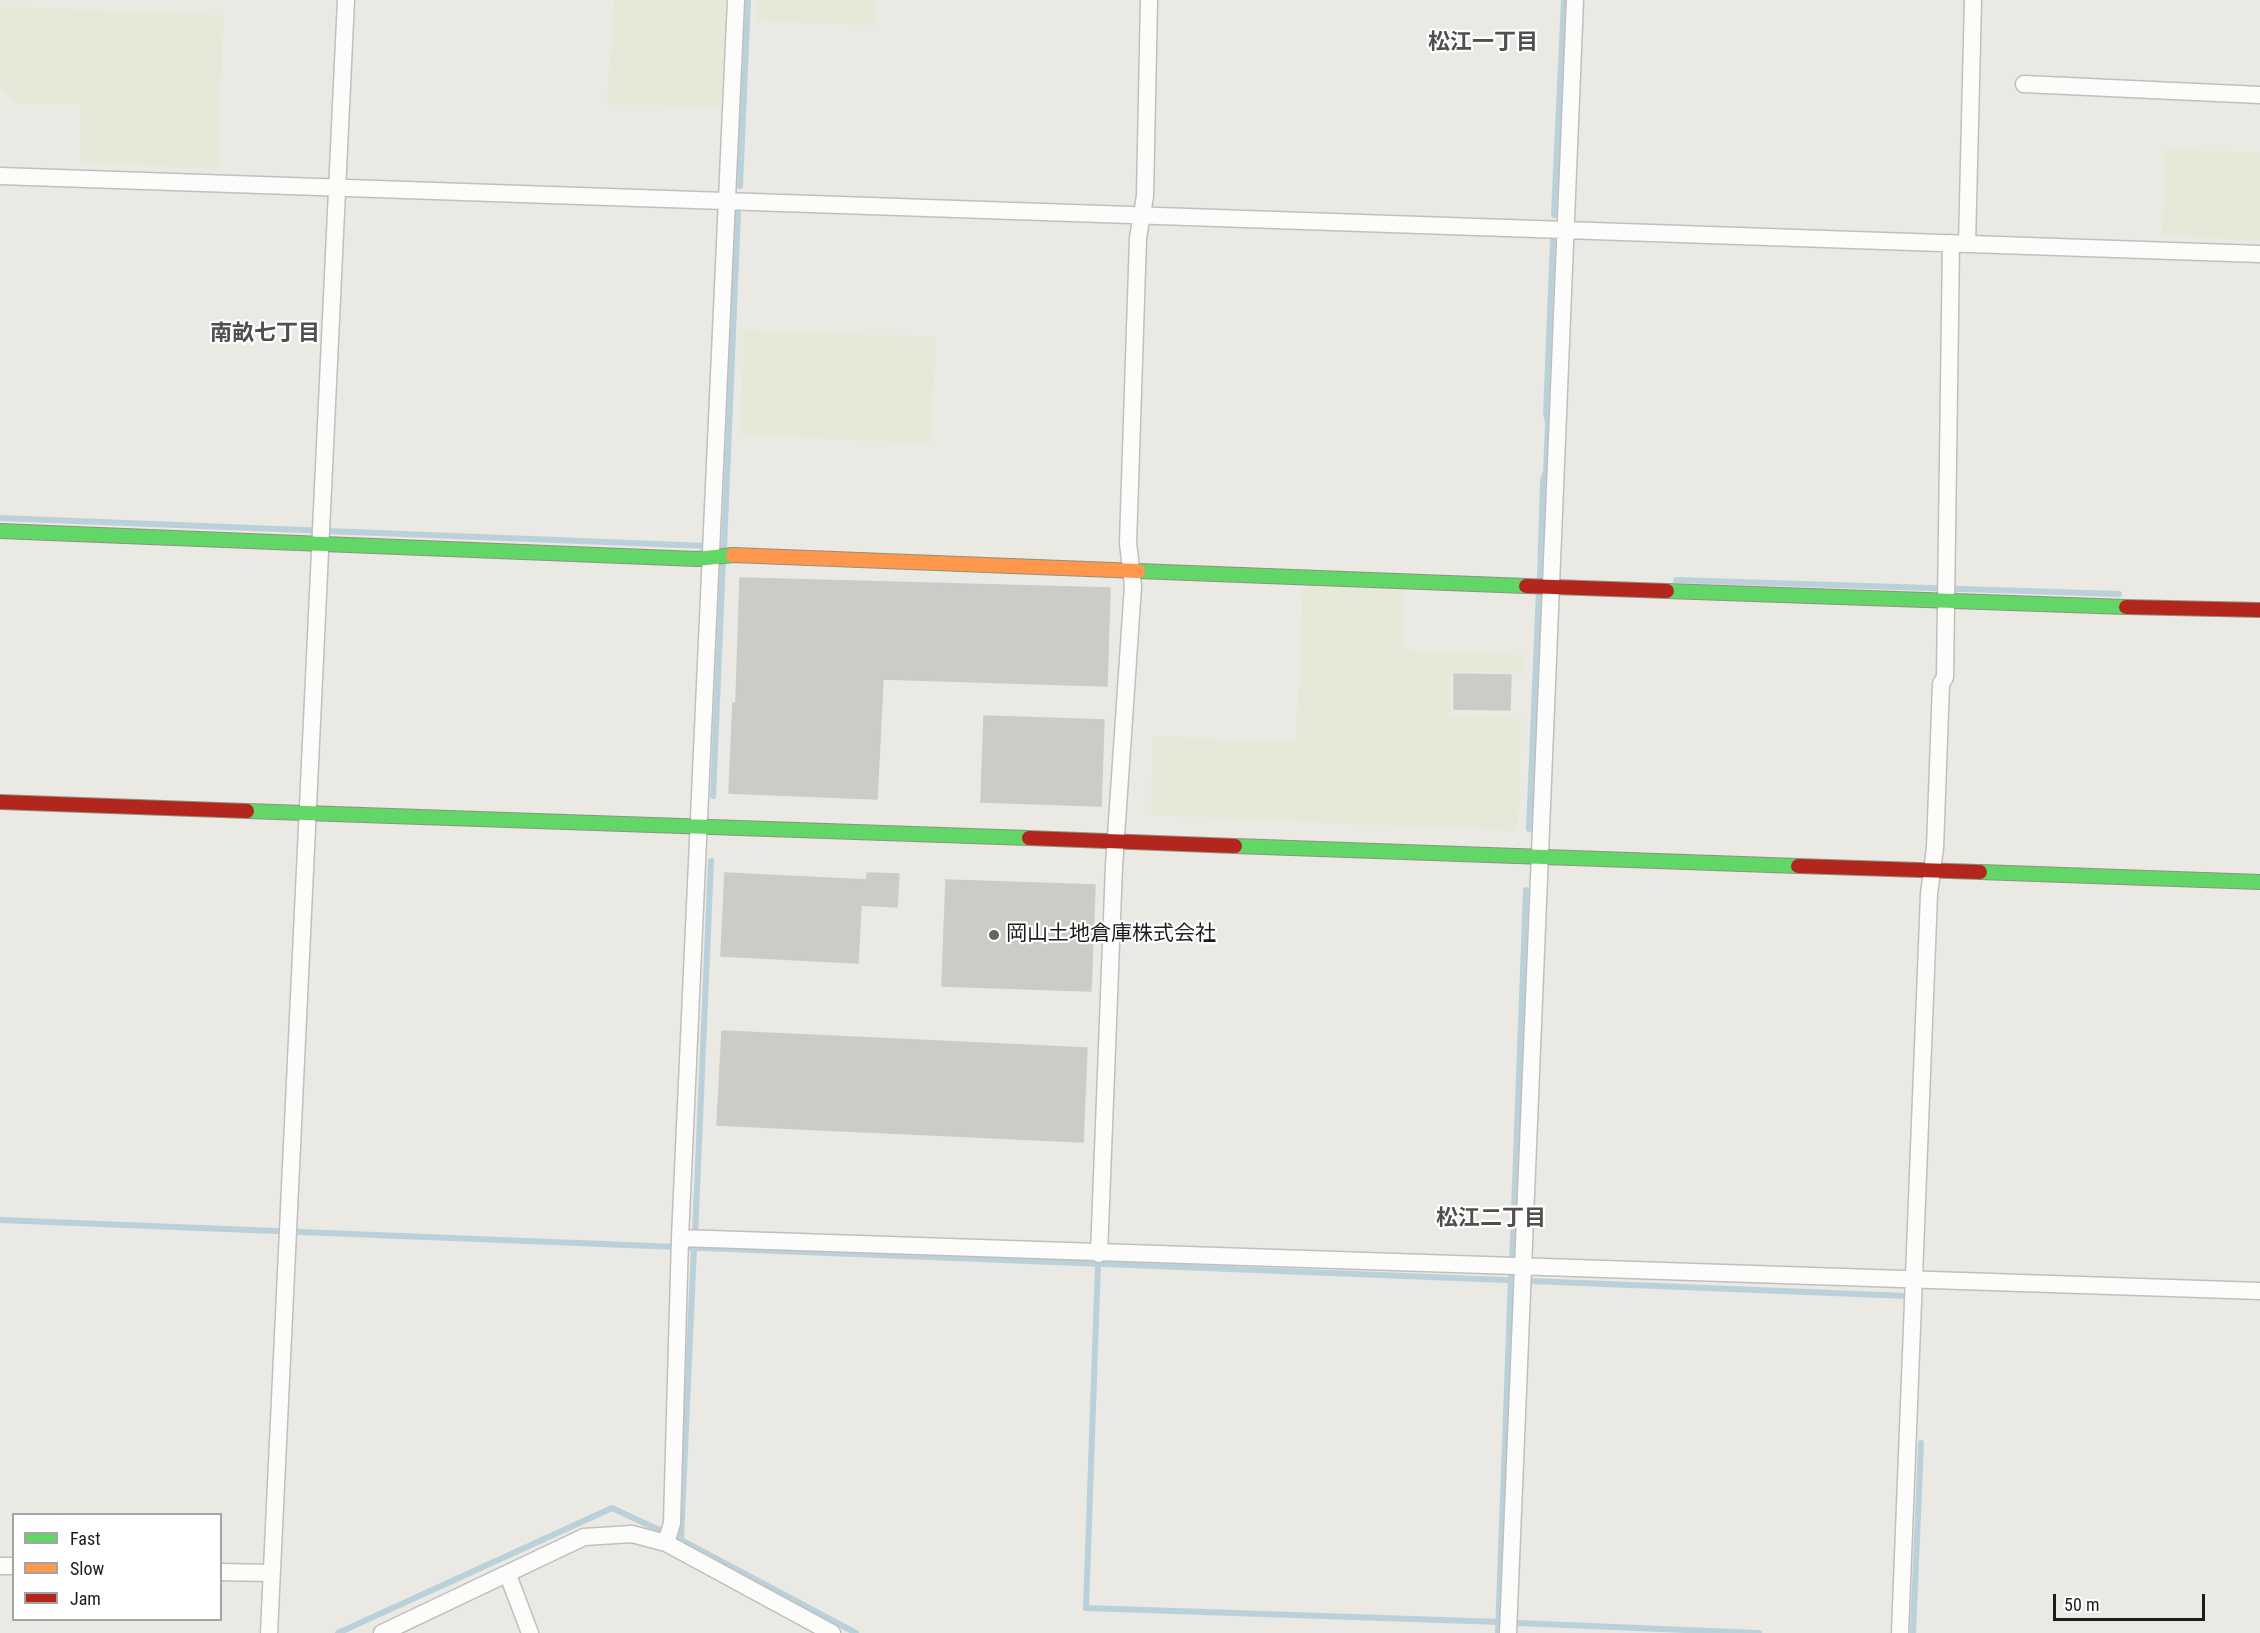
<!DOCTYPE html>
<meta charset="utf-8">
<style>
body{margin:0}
#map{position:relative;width:2260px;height:1633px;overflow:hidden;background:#eae9e4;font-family:"Roboto Condensed",sans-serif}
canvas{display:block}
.legend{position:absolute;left:12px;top:1513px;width:210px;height:108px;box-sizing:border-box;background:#fff;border:2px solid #a4a4a4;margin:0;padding:8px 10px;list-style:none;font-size:18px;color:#1c1c1c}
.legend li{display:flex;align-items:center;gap:12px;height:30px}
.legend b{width:30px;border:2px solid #a4a4a4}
.scale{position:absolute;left:2053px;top:1594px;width:152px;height:27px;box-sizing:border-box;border:3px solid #1c1c1c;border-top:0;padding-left:8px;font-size:18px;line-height:21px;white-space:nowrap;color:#1c1c1c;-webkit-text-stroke:4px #fff;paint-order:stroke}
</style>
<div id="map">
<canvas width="2260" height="1633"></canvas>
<ul class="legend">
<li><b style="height:8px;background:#63d668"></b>Fast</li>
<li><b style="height:8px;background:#ff974d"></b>Slow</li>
<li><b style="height:8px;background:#b3261e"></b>Jam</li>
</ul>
<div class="scale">50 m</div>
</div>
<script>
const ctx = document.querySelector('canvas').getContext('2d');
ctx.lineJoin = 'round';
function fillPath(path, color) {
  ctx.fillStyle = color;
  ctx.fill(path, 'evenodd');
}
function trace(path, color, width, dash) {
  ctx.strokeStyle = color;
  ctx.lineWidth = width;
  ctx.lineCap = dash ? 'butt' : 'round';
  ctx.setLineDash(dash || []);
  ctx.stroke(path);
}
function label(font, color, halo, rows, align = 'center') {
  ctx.font = font + ' "Roboto Condensed","Noto Sans JP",sans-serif';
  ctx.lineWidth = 4.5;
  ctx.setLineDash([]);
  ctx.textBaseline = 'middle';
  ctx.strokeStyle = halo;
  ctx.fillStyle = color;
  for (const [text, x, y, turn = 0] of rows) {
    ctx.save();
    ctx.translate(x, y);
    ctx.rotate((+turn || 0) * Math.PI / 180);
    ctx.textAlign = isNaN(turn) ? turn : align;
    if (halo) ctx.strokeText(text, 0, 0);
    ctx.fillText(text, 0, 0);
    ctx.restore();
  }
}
fillPath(new Path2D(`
 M614,0H726L722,107L607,104Z
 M756,0H876V25L755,21Z
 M0,7L223,15L219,169L80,162L81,104H17L0,88Z
 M2164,149L2260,153V240L2162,236Z
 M744,330L936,337L931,444L740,434Z
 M1303,586L1405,589L1404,650L1525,655L1524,673L1451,671L1450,716L1521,719L1518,831L1151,815L1153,736L1296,742Z`), '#e7e9d8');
trace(new Path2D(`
 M740,186L748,0
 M1554,215L1564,0
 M0,518L707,546
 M724,549L738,213
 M1540,580L1543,480L1546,472L1548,423L1546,413L1553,241
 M1676,580L2119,594
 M713,796L723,560
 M1529,829L1539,590
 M0,1220L1907,1296
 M695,1236L711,861
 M1098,1264L1086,1608L1501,1622
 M1512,1264L1526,890
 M681,1540L694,1247
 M1518,1623L1759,1633
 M338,1633L612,1508L681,1540L856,1633
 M1498,1633L1511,1277
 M1913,1633L1921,1443`), '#bbd1da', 6);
const building = new Path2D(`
 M740,578L1110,588L1107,686L883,679L877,799L729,793L733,703H736Z
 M1454,674L1511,675L1510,710L1454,709Z
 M984,716L1104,720L1101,806L981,802Z
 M725,873L867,880V873L899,874L897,907L861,905L858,963L721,956Z
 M946,880L1095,885L1091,991L942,986Z
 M722,1031L1087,1048L1083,1142L717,1125Z`);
fillPath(building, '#cdcbc7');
trace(building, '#cdcbc6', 1.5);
const street = new Path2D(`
 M2024,84L2260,95
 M0,176L2260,254
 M1967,244L1973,0
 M680,1238L2260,1291
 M1099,1254L1114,866L1133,586L1128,543L1138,238L1145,196L1149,0
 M666,1543L672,1523L680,1238L736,0
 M0,1566H14
 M220,1572L270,1573
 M508,1575L530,1633
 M269,1633L346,0
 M382,1633L584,1537L632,1534L666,1543L832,1633
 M1508,1633L1575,0
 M1900,1633L1929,894L1935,848L1941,684L1945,677L1951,243`);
const fast = new Path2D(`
 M0,531L697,559L733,555
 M1138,571L1526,586
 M1667,591L2126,607
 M247,811L1029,838
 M1235,846L1798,866
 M1980,872L2260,882`);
const slow = new Path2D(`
 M733,555L1138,571`);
const jam = new Path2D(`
 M1526,586L1667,591
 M2126,607L2260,610
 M0,802L247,811
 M1029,838L1235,846
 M1798,866L1980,872`);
trace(street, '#c0bfbd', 19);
trace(fast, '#8f927f', 16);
trace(slow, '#8f927f', 16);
trace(jam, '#8f927f', 16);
trace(street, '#fcfcfb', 16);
trace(fast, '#63d668', 14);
trace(slow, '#ff974d', 14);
trace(jam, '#b3261e', 14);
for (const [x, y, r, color] of [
 [994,935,6,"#646462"]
]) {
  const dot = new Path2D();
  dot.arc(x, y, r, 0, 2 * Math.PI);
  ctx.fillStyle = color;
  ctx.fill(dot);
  trace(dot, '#fff', 2);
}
label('21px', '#1c1c1c', '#fff', [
 ["岡山土地倉庫株式会社",1006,935]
], 'left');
label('bold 22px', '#4f4f4f', '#fff', [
 ["松江一丁目",1483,43],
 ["南畝七丁目",265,334],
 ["松江二丁目",1491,1219]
]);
</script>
